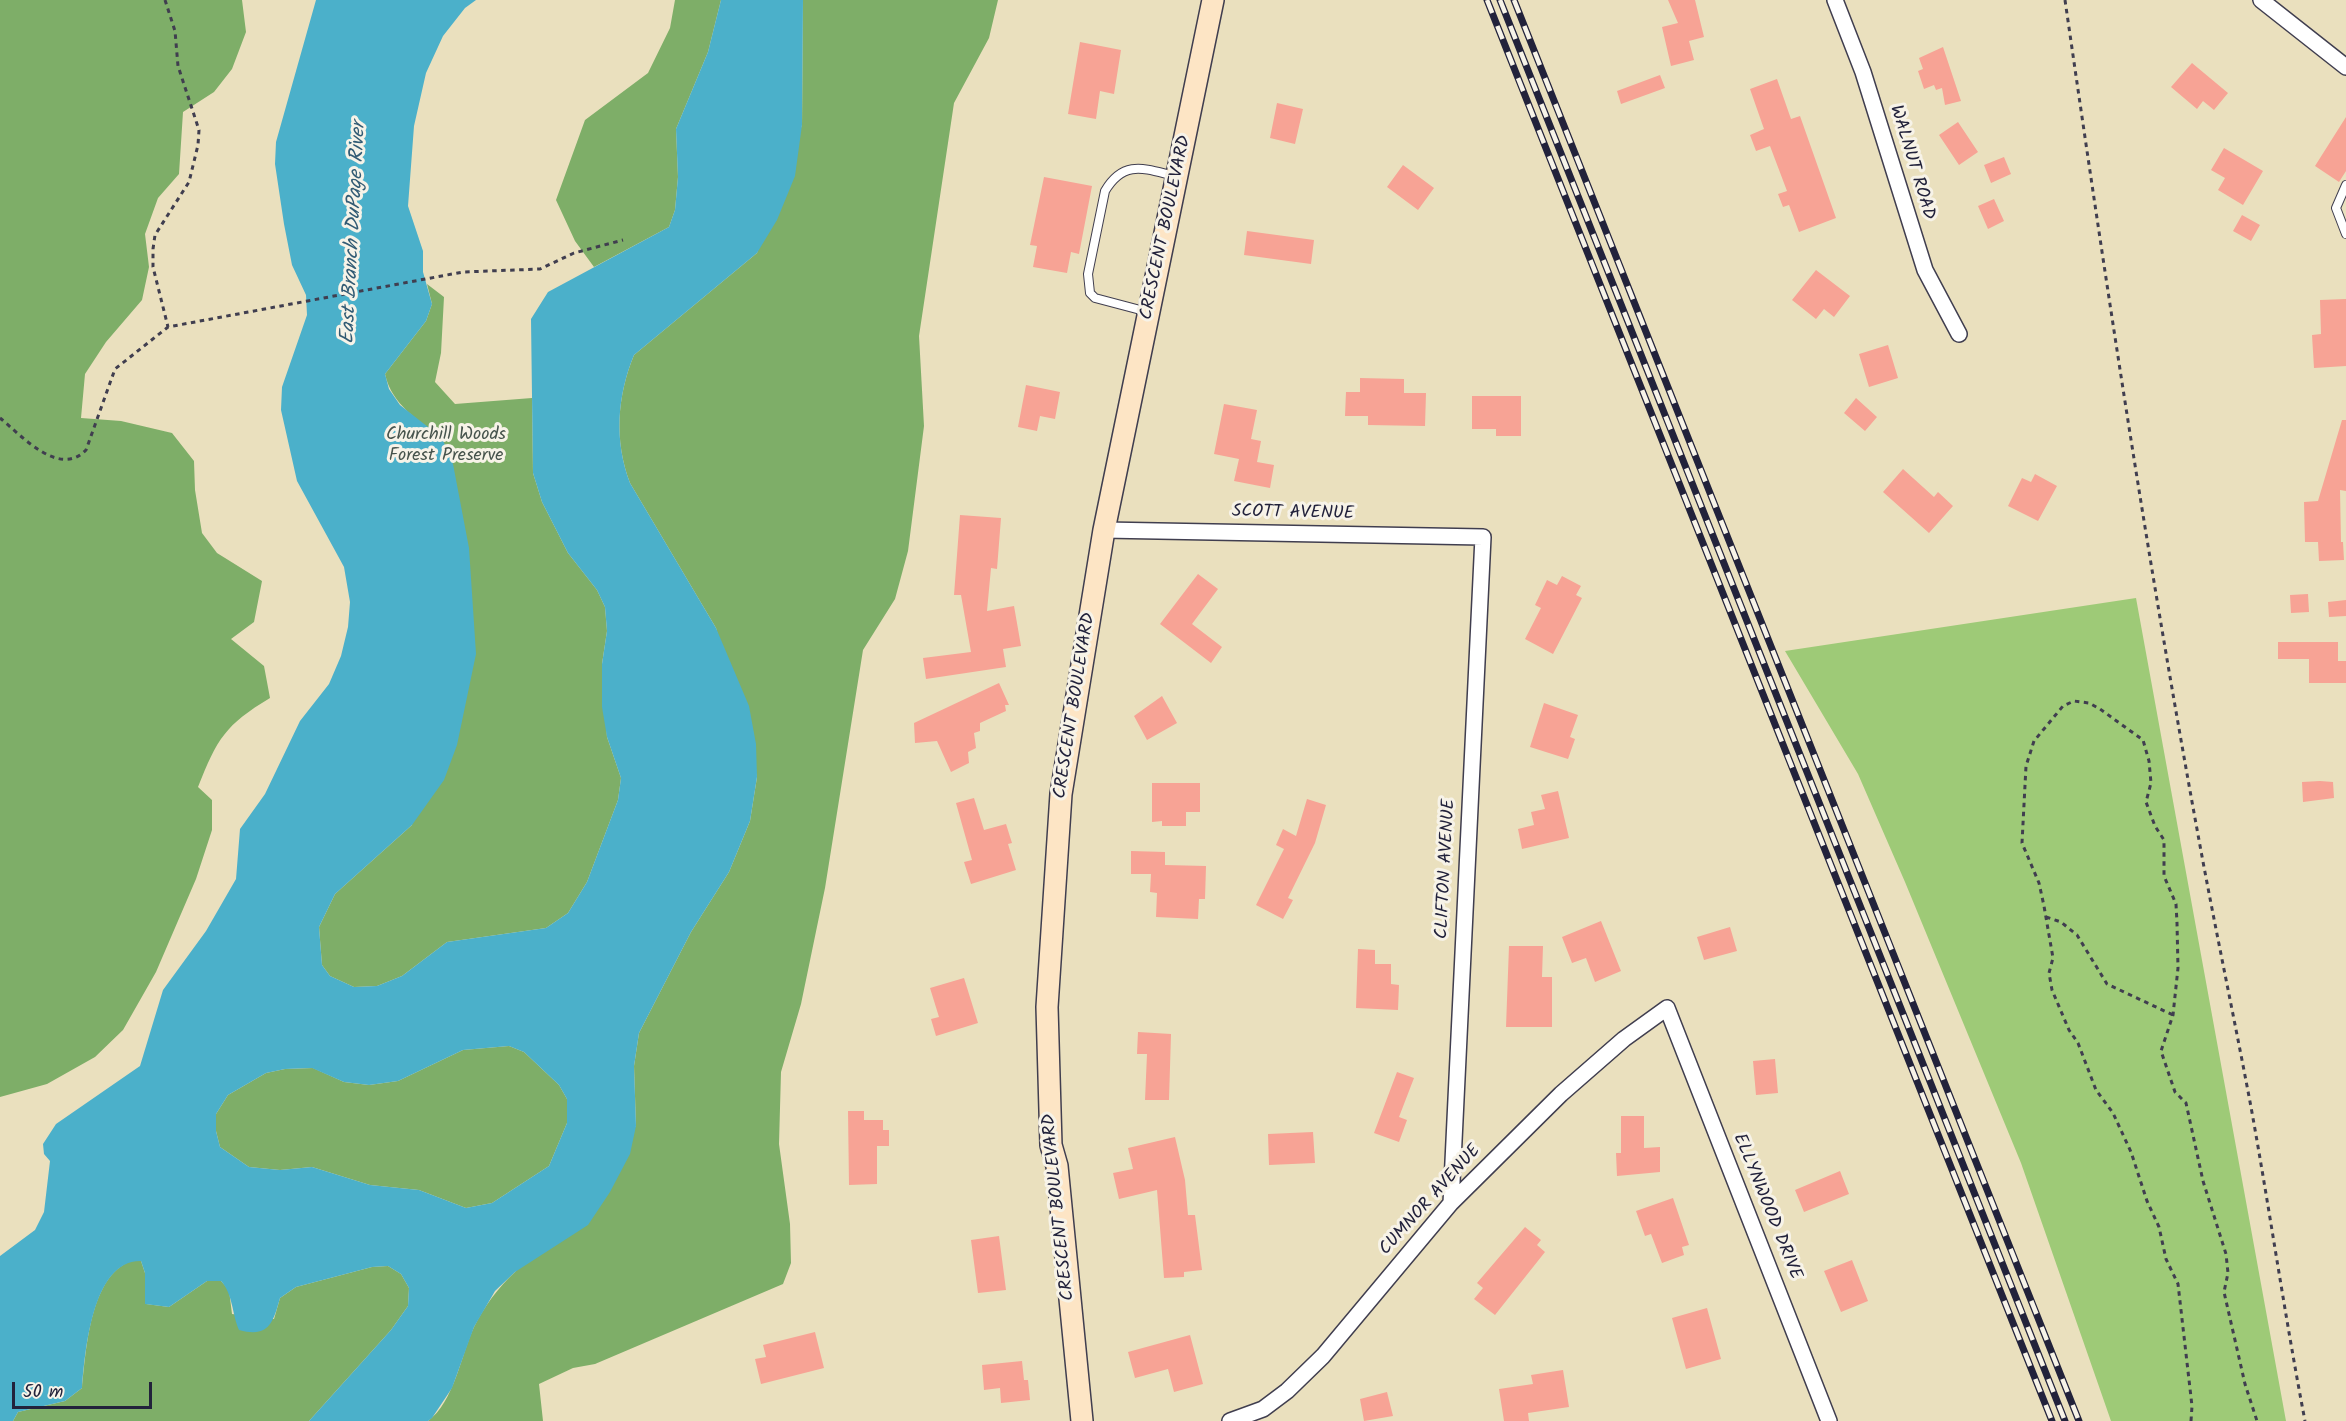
<!DOCTYPE html>
<style>
body{margin:0}
#map{position:relative;width:2346px;height:1421px;overflow:hidden;background:#eae0be;font-family:Kalam,sans-serif}
canvas{display:block}
.scale{position:absolute;left:12px;top:1382px;width:140px;height:27px;box-sizing:border-box;border:3px solid #22223b;border-top:0;padding-left:8px;font-size:18px;line-height:21px;white-space:nowrap;color:#22223b;-webkit-text-stroke:4px #f7f3e8;paint-order:stroke}
</style>
<div id="map">
<canvas width="2346" height="1421"></canvas>
<div class="scale">50 m</div>
</div>
<script>
const ctx = document.querySelector('canvas').getContext('2d');
ctx.lineJoin = 'round';
function fillPath(path, color) {
  ctx.fillStyle = color;
  ctx.fill(path, 'evenodd');
}
function trace(path, color, width, dash) {
  ctx.strokeStyle = color;
  ctx.lineWidth = width;
  ctx.lineCap = dash ? 'butt' : 'round';
  ctx.setLineDash(dash || []);
  ctx.stroke(path);
}
function label(font, color, halo, rows, align = 'center') {
  ctx.font = font + ' Kalam,sans-serif';
  ctx.lineWidth = 6;
  ctx.setLineDash([]);
  ctx.textBaseline = 'middle';
  ctx.strokeStyle = halo;
  ctx.fillStyle = color;
  for (const [text, x, y, turn = 0] of rows) {
    ctx.save();
    ctx.translate(x, y);
    ctx.rotate((+turn || 0) * Math.PI / 180);
    ctx.textAlign = isNaN(turn) ? turn : align;
    if (halo) ctx.strokeText(text, 0, 0);
    ctx.fillText(text, 0, 0);
    ctx.restore();
  }
}
fillPath(new Path2D(`
 M2136,598L2286,1421H2111L2021,1163L1905,882L1858,774L1785,651Z`), '#9eca77');
fillPath(new Path2D(`
 M0,0H242L246,32L232,69L214,92L183,112L179,174L158,198L145,234L149,267L142,300L106,342L85,374L81,418L121,421L172,433L194,461L195,490L202,533L217,553L262,581L254,622L231,639L264,666L270,698C225,725 217,739 198,787L212,800V830L196,879L156,972L123,1030L95,1057L47,1084L0,1097Z
 M675,0H721L708,52L676,129L678,177L675,210L669,227L594,267L575,241L556,200L585,120L648,73L670,28Z
 M803,0H998L989,38L954,103L919,336L924,426L908,551L895,599L863,650L825,888L801,1004L781,1072L779,1144L790,1224L791,1263L783,1284L595,1364L573,1368L539,1384L543,1421H428C454,1402 461,1355 474,1327C485,1305 498,1288 515,1272L636,1126L634,1066L639,1033L691,932L729,872L750,821L757,777L716,628L630,483C614,441 617,396 634,355L757,253L802,125Z
 M427,284L444,297L441,353L435,382L455,404L532,398L533,473L542,502L568,553L597,590L605,607L607,631L602,664L607,737L621,778L618,800L587,882L568,913L546,928L447,942L402,976L377,986L354,987L330,976L322,965L319,927L335,894L412,825L442,438C418,420 392,405 385,374L426,321L432,304Z
 M509,1046L524,1052L559,1085L567,1099V1123L549,1166L492,1203L466,1208L419,1190L370,1185L312,1167L280,1170L249,1167L220,1147L216,1131V1114L228,1095L266,1073L285,1069L313,1068L344,1082L369,1085L398,1081L463,1050Z
 M131,1261H141L145,1273L146,1304L169,1307L207,1281H221L229,1290L232,1314L274,1319L280,1298L296,1287L372,1267L388,1266L401,1274L409,1288L408,1306L391,1330L309,1421H13L18,1412L65,1401L82,1388C86,1350 90,1276 131,1261Z`), '#7eae68');
fillPath(new Path2D(`
 M316,0H476L465,8L443,36L426,73L414,126L408,206L423,251V272L432,304L426,321L385,374L389,389L400,405L442,438L453,464L469,548L476,654L457,745L444,780L412,825L335,894L319,927L322,965L330,976L354,987L377,986L402,976L447,942L546,928L568,913L587,882L618,800L621,778L607,737L602,707V664L607,631L605,607L597,590L568,553L542,502L533,473L531,319L548,292L669,227L675,210L678,177L676,129L708,52L721,0H803L802,125L795,176L777,220L757,253L634,355C617,396 614,441 630,483L716,628L749,706L756,744L757,777L750,821L729,872L691,932L639,1033L634,1066L636,1126L630,1154L610,1192L588,1225L515,1272L495,1291L474,1327L452,1388L432,1418L428,1421H309L391,1330L408,1306L409,1288L401,1274L388,1266L372,1267L296,1287L280,1298C273,1323 269,1338 239,1330C232,1314 233,1294 221,1281H207L169,1307L145,1304V1273L141,1261C92,1260 85,1353 82,1388L65,1401L18,1412L13,1421H0V1256L35,1230L44,1212L50,1161L44,1154L43,1144L56,1124L140,1066L163,990L206,931L236,879L240,829L265,794L300,721L329,684L341,656L348,627L350,602L344,567L297,481L281,410L282,387L307,315L306,295L292,265L284,224L275,164L276,142ZM509,1046L524,1052L559,1085L567,1099V1123L549,1166L492,1203L466,1208L419,1190L370,1185L312,1167L280,1170L249,1167L220,1147L216,1131V1114L228,1095L266,1073L285,1069L312,1068L344,1082L369,1085L398,1081L463,1050Z`), '#4bb0ca');
fillPath(new Path2D(`
 M1668,0H1695L1704,37L1689,41L1694,60L1671,66L1662,27L1678,23Z
 M1080,42L1121,50L1114,94L1100,91L1096,119L1068,114Z
 M1943,47L1961,101L1945,105L1942,88L1936,90L1934,85L1924,89L1918,71L1923,69L1919,58Z
 M2192,63L2228,93L2214,110L2203,101L2197,109L2171,87Z
 M1660,75L1665,88L1621,104L1617,91Z
 M1777,79L1791,119L1800,116L1836,218L1799,232L1789,205L1783,207L1778,194L1787,191L1770,146L1756,151L1750,135L1764,129L1750,89Z
 M1277,103L1303,109L1295,144L1270,138Z
 M2346,117V171L2339,182L2315,166Z
 M1958,122L1978,152L1959,165L1939,135Z
 M2224,148L2263,171L2243,205L2218,190L2225,178L2211,170Z
 M2004,157L2011,174L1991,183L1984,165Z
 M1403,165L1434,188L1418,210L1387,187Z
 M1044,177L1092,186L1079,254L1071,252L1067,273L1033,267L1037,246L1030,245Z
 M1994,199L2004,221L1988,229L1978,206Z
 M2242,215L2260,225L2251,241L2233,231Z
 M1247,231L1314,240L1311,264L1244,255Z
 M1816,270L1850,296L1834,317L1824,309L1816,319L1792,300Z
 M2346,299V366L2314,368L2312,335L2321,334L2320,300Z
 M1888,345L1898,378L1869,387L1859,354Z
 M1360,378L1404,379V393H1426L1425,426L1368,425V416H1345L1346,392H1360Z
 M1026,385L1060,392L1055,419L1040,416L1037,431L1018,427Z
 M1472,396H1521V436H1496V429H1472Z
 M1856,398L1877,417L1865,431L1844,413Z
 M1224,404L1257,410L1251,439L1261,441L1257,462L1274,465L1270,488L1234,481L1239,459L1214,454Z
 M2342,420H2346V491L2340,490L2341,542H2343L2344,560L2319,561L2318,542H2305L2304,502L2318,501Z
 M1903,469L1934,497L1938,492L1953,506L1929,533L1883,492Z
 M2035,474L2057,486L2038,521L2008,506L2022,478L2031,482Z
 M960,515L1001,518L997,569L991,568L987,611L1014,606L1021,646L1003,649L1006,667L926,679L923,658L971,652L961,595H954Z
 M1198,574L1218,589L1192,624L1222,647L1211,663L1160,624Z
 M1562,576L1581,586L1576,595L1582,598L1553,654L1525,639L1541,608L1535,605L1547,580L1557,585Z
 M2308,594L2309,612L2291,613L2290,595Z
 M2346,600V616L2329,617L2328,602Z
 M2278,642H2338V661H2346V683H2309V659H2278Z
 M999,683L1009,705H1005L1006,711L980,723V731L974,733L976,748L968,752L969,763L951,772L937,741L915,743L914,723Z
 M1162,696L1177,723L1147,740L1134,716Z
 M1544,703L1578,715L1570,737L1575,739L1568,759L1530,747Z
 M2320,781L2333,782L2334,798L2303,802L2302,782Z
 M1152,783H1200V812H1186V826H1162V821L1152,822Z
 M1558,791L1569,838L1522,849L1518,829L1534,825L1531,812L1545,809L1541,795Z
 M974,798L984,830L1006,824L1012,843L1008,844L1016,870L971,884L964,862L972,860L956,803Z
 M1307,799L1326,805L1315,843L1288,898L1293,900L1283,919L1256,905L1284,849L1276,845L1283,829L1296,836Z
 M1131,851L1165,852V865L1206,866L1205,899H1199L1198,919L1156,917L1157,893L1150,892L1151,874H1131Z
 M1601,921L1621,971L1595,982L1586,958L1572,963L1562,937Z
 M1730,927L1737,951L1704,960L1697,937Z
 M1509,946H1543L1542,977H1552V1027H1506Z
 M1358,949L1375,950V964H1391V984L1399,985L1398,1010L1356,1008Z
 M964,978L978,1023L936,1036L931,1019L939,1017L930,988Z
 M1138,1032L1171,1034L1169,1100H1145L1147,1054H1137Z
 M1775,1059L1778,1093L1756,1095L1753,1061Z
 M1397,1072L1414,1078L1399,1117L1407,1120L1399,1142L1374,1133Z
 M848,1111H864V1120H883V1130H889V1146H877V1184L849,1185Z
 M1621,1116H1644V1148L1660,1147V1172L1617,1176L1616,1153H1621Z
 M1313,1132L1315,1163L1269,1165L1268,1134Z
 M1175,1137L1185,1180L1188,1215H1195L1202,1270L1184,1272V1277L1164,1278L1157,1190L1119,1199L1113,1173L1133,1169L1128,1148Z
 M1840,1171L1849,1194L1804,1212L1795,1190Z
 M1673,1198L1689,1245L1682,1247L1684,1255L1662,1263L1651,1234L1645,1236L1636,1211Z
 M1525,1227L1541,1240L1537,1245L1545,1252L1495,1315L1474,1299L1483,1288L1477,1283Z
 M999,1236L1006,1290L978,1293L971,1240Z
 M1852,1260L1868,1301L1841,1312L1824,1271Z
 M1707,1308L1721,1359L1686,1369L1672,1318Z
 M815,1332L824,1368L761,1384L755,1359L766,1357L763,1345Z
 M1190,1335L1203,1384L1174,1392L1168,1369L1135,1378L1128,1352Z
 M1022,1361L1024,1380H1028L1030,1400L1001,1403L1000,1388L984,1390L982,1365Z
 M1563,1370L1569,1407L1528,1413L1529,1421H1504L1499,1389L1533,1384L1531,1375Z
 M1387,1392L1393,1416L1364,1421L1360,1399Z`), '#f7a395');
const lane = new Path2D(`
 M2346,185L2336,208L2346,234
 M1148,312L1095,298L1090,293L1088,274L1105,191C1124,159 1145,169 1175,176`);
const street = new Path2D(`
 M1835,0L1863,72L1925,270L1959,334
 M2261,0L2346,67
 M1104,530L1483,537L1451,1203
 M1230,1421L1263,1409L1287,1391L1323,1356L1451,1203L1561,1094L1624,1039L1667,1008L1829,1421`);
const secondary = new Path2D(`
 M1082,1421L1057,1166L1051,1145L1047,1007L1061,794L1104,530L1213,0`);
trace(lane, '#403e4f', 10);
trace(street, '#403e4f', 18);
trace(secondary, '#403e4f', 24);
trace(new Path2D(`
 M165,0L175,31L178,66L199,130L198,145L189,182L155,235L153,249V267L168,327
 M2065,0C2106,284 2149,569 2201,851C2217,937 2235,1022 2251,1107C2270,1212 2285,1317 2305,1421
 M0,418C22,436 59,478 86,450L115,369L168,327L463,272L540,269L574,253L623,240
 M2046,917L2061,922L2077,935L2107,984L2173,1015
 M2191,1421L2192,1406L2178,1284L2166,1259L2159,1227L2147,1201L2131,1152L2113,1113L2096,1090L2078,1043L2069,1030L2052,990L2049,973L2053,958L2044,906L2039,883L2022,843L2026,766L2034,741L2063,706L2074,701L2089,703L2100,709L2143,740L2149,761L2151,783L2146,802L2155,826L2164,840V876L2176,904L2177,923L2178,968L2173,1015L2161,1051L2175,1092L2186,1103L2203,1181L2226,1254L2228,1273L2224,1292L2245,1384L2257,1421`), '#403e4f', 3, [4.5, 4.5]);
trace(lane, '#fff', 8);
trace(street, '#fff', 15);
trace(secondary, '#fde5c5', 21);
const rail = new Path2D(`
 M1487,0L2052,1421
 M1500,0L2065,1421
 M1514,0L2079,1421`);
trace(rail, '#22223b', 7);
trace(rail, '#f7f3e8', 4.5, [14]);
label('18px', '#22223b', '#f7f3e8', [
 ["WALNUT ROAD",1911,163,73],
 ["CRESCENT BOULEVARD",1167,228,-78],
 ["SCOTT AVENUE",1293,514,1],
 ["CRESCENT BOULEVARD",1076,706,-81],
 ["CLIFTON AVENUE",1447,869,-87],
 ["CUMNOR AVENUE",1431,1201,-48],
 ["CRESCENT BOULEVARD",1060,1207,-96],
 ["ELLYNWOOD DRIVE",1766,1207,68]
]);
label('18px', '#47544d', '#f7f3e8', [
 ["Churchill Woods",446,436],
 ["Forest Preserve",446,457]
]);
label('italic 20px', '#325b74', '#f7f3e8', [
 ["East Branch DuPage River",355,233,-87]
]);
</script>
